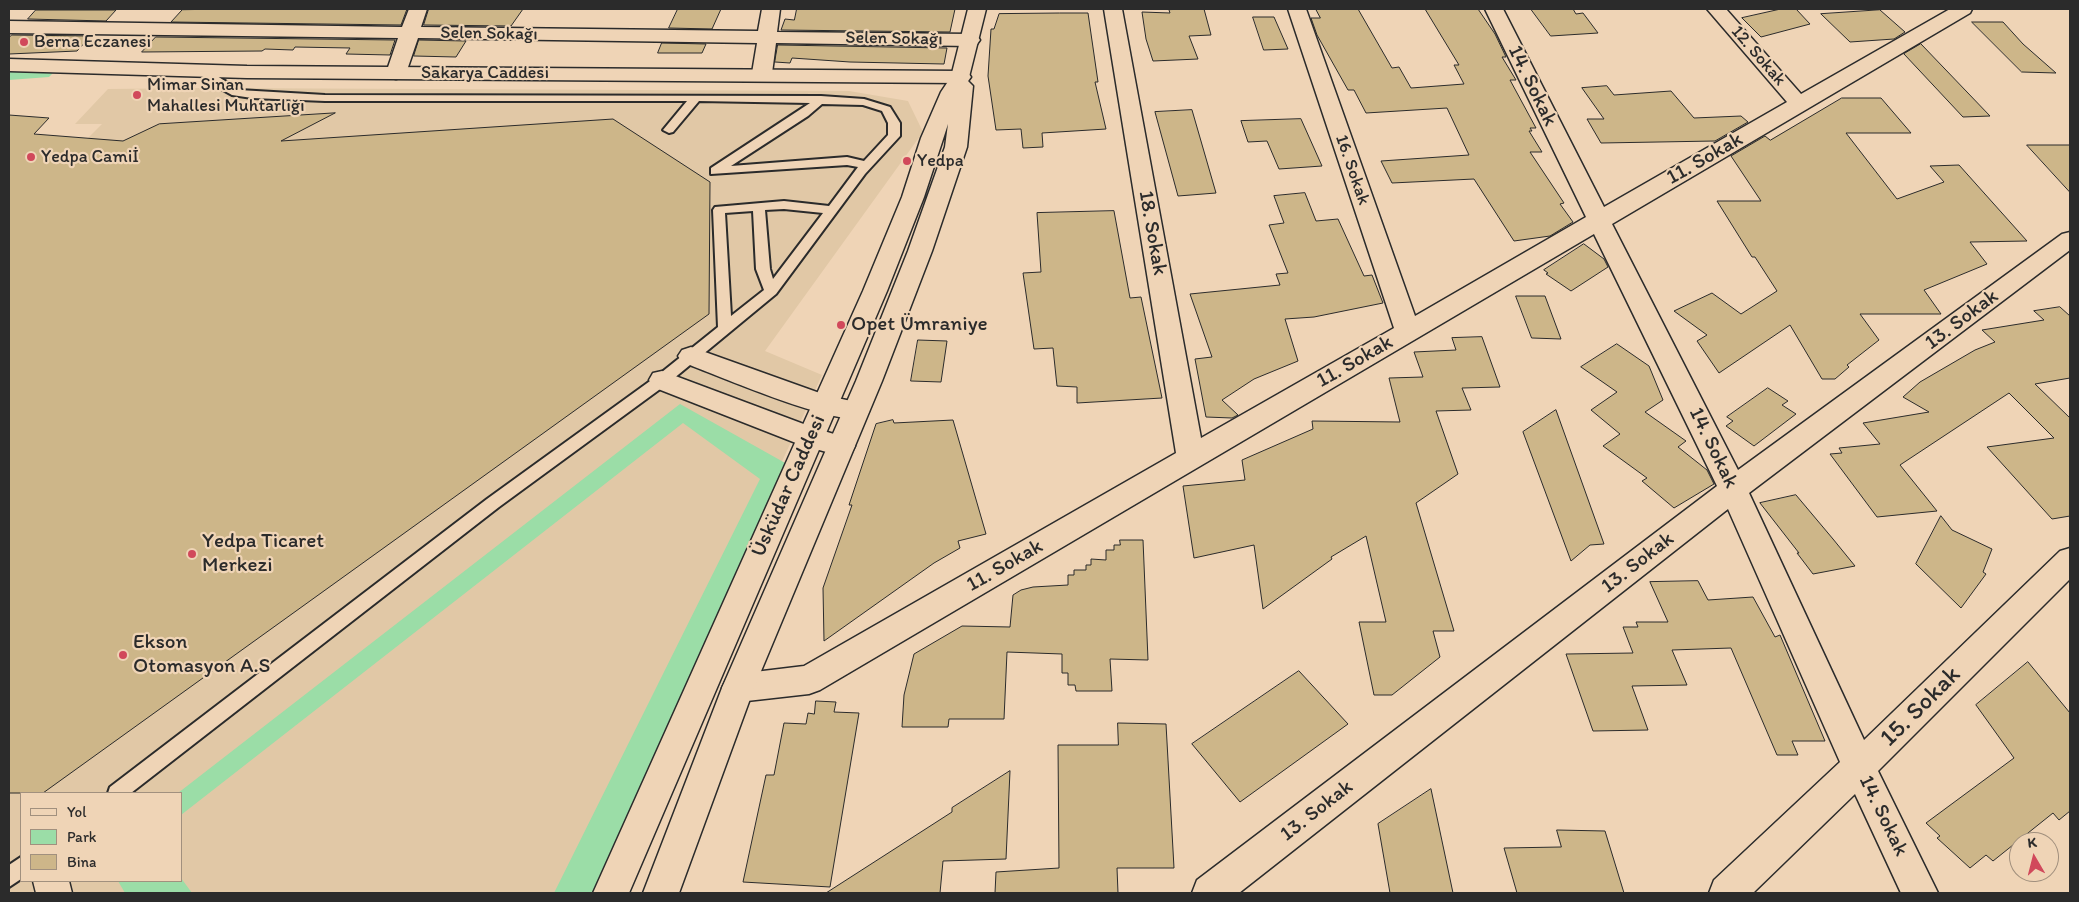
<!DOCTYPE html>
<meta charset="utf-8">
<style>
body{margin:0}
#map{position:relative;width:2079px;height:902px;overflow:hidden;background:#efd4b6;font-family:Itim,sans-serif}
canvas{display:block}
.frame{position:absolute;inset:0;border:10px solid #2b2b2b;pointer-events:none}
.legend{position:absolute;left:20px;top:792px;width:162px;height:90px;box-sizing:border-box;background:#efd4b6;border:1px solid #a1907e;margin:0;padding:6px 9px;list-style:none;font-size:15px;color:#2b2b2b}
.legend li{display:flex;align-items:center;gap:10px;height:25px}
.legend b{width:25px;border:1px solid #a1907e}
.north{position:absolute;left:2009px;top:832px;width:50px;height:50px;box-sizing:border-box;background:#efd4b6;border:1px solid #a1907e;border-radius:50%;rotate:352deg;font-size:14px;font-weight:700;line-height:20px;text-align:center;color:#2b2b2b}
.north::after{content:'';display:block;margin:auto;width:18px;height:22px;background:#d1495b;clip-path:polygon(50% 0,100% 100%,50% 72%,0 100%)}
</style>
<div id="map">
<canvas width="2079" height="902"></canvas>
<div class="frame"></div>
<ul class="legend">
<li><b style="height:6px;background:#efd4b6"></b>Yol</li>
<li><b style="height:14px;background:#9bdda7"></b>Park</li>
<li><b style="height:14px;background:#cdb689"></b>Bina</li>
</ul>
<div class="north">K</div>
</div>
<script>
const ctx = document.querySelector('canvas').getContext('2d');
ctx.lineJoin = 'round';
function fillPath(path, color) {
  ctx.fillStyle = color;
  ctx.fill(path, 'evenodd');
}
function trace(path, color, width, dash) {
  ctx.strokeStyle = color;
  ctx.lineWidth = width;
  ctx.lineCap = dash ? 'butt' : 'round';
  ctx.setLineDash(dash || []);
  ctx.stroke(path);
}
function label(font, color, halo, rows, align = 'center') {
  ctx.font = font + ' Itim,sans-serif';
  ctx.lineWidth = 4.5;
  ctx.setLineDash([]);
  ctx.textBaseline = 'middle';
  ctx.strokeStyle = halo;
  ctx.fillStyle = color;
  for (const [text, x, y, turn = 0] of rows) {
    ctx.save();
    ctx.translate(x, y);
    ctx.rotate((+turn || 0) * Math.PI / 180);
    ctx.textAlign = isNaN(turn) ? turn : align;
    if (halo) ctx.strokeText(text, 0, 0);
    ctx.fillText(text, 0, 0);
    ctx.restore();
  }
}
fillPath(new Path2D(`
 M208,88L849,91L908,101L923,132L765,351L822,375L778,470L566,893H9V188L65,161L102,124H75L108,89ZM21,793H181V881H21Z`), '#e1c8a6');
fillPath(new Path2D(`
 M9,71L53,73L49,77L9,80Z
 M680,404L787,464L592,893H554L760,479L683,423L181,815V793H178Z
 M181,878L192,893H125L118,881H181Z`), '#9bdda7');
const building = new Path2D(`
 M225,9H407L401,25L171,22L182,10Z
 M429,9H523L511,26L424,25Z
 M678,9H721L712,29L669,28Z
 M797,9H955L950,32L781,30L785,19L794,20Z
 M1204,9L1211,35L1189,36L1198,59L1153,61L1146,39L1142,12L1170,13L1169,10Z
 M1316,9H1358L1392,68L1399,67L1411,88L1464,84L1454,65H1459L1425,9H1478L1495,34L1506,57H1502L1516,80H1510L1536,128H1530L1532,131H1529L1542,152H1530L1564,203L1560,204L1573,222L1550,236L1514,241L1474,179L1392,183L1381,161L1469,155L1447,108L1366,113L1354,90H1348L1317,35L1311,18H1320Z
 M1531,9H1573L1576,14L1583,13L1598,33L1551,36Z
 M1781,9H1796L1810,24L1761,37L1742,18Z
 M36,10H116L106,21L28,19Z
 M1880,10L1905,32L1894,39L1850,42L1821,14Z
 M1060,13H1088L1098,82H1095L1106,129L1042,133L1043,147L1023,148L1021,129L996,130L988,76L991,29H994L999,14Z
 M1253,17H1274L1288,49L1264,50Z
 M1972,22H2003L2023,44L2056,73L2022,72Z
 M12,35L91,36L77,51L9,54V38Z
 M156,37L395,40L390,55L346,54L350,48L295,47L293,50L265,49L262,51L142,52Z
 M419,40L466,41L456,57L414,56Z
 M662,43L706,44L702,53H658Z
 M1921,44L1990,116L1963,117L1904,54Z
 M778,45L947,48L944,64L850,62L792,58L790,63L775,62Z
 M1607,86L1614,95L1671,91L1694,118L1741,116L1748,122L1715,141L1601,143L1587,119H1604L1582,88Z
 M1842,98H1881L1911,133H1846L1897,199L1944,182L1930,166L1959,165L2027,241L1970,242L1987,264L1924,290L1941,314H1860L1879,340L1847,365L1849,367L1835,379H1822L1790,325L1719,373L1697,341L1707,335L1674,311L1712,293L1741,314L1777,291L1755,257H1752L1717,201H1761L1731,156L1765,136L1770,140Z
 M1192,110L1216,193L1178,196L1155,112Z
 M335,113L281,141L613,119L710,182L709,314L43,793H9V115L49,118L34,134L123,141L159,124Z
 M1301,119L1322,166L1279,169L1267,141L1248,142L1241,121Z
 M2027,145H2070V192Z
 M1305,193L1316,221L1338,219L1364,276L1372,275L1383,303L1314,317L1285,319L1298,361L1254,379L1222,400L1238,415L1232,418L1206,417L1195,359L1212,357L1190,294L1280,285L1276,274L1288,273L1269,225L1284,223L1274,196Z
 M1114,211L1130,298L1141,297L1162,398L1077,403V387L1057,386L1053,348L1034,349L1023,273L1041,272L1037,213Z
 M1584,244L1604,259L1608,267L1571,291L1546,274L1548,273L1544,270Z
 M1516,296H1545L1561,339L1532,338Z
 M2060,307L2070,316V378L2035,384L2070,418V516L2052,519L1987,447L2054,438L2009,393L1900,465L1937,511L1877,517L1830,454L1842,453L1839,448L1880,444L1863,423L1929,412L1903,397L1920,382L1975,350L1995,342L1982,330L2044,320L2034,311Z
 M1482,337L1500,387L1462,388L1471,410L1436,411L1458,474L1416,503L1454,631H1433L1440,657L1392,695H1374L1359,622H1386L1366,536L1331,557L1332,559L1263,609L1254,545L1194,558L1183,486L1245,480L1242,460L1313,429L1312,421L1400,422L1389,378L1423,377L1414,352L1456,350L1452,338Z
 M918,340L947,341L941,382L911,381Z
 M1617,344L1649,366L1663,400L1645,412L1686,441L1678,447L1707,470L1714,484L1674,508L1642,481L1647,478L1603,446L1620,434L1591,410L1617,392L1581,367Z
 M1768,388L1788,401L1782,405L1796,414L1754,446L1726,426L1733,421L1727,417Z
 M1556,410L1604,544L1590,545L1571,561L1523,432Z
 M893,420L894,423L953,420L986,534L958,541L960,548L934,563L824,641L823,588L852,505H849L876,424Z
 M1796,495L1833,539L1855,566L1813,574L1797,553H1799L1760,503Z
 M1941,516L1952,530L1992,549L1983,572L1986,574L1961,608L1916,564Z
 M1120,540H1143L1148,660L1110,659L1112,691H1076L1075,685H1068V673H1062V654L1007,652L1004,719H949L948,727H902L904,695L914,654L962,626L1010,627L1013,595L1021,590L1033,587L1068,585V575H1074V570H1086V565H1091V559L1106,560V550H1114V545H1120Z
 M1698,581L1708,600L1753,597L1775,637L1780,635L1825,741H1792L1798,755H1777L1731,648L1672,650L1687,685L1632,686L1648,730L1593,731L1566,654L1633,653L1623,627H1638L1636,622H1668L1650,582Z
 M2028,662L2070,713V811L2059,820L2053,813L1993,861L1986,855L1970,868L1937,838L1940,836L1926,823L2014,758L1976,705Z
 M1299,671L1348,724L1240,802L1192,744Z
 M816,701L836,702L834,712L859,713L830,887L743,882L766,775H774L784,723L806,724L808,713L814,714Z
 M1118,723L1166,724L1174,868H1117L1118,893H995L996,872L1059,868L1058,745H1118Z
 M1010,771L1006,859L943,861L940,893H826L952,812V808Z
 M1431,789L1453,893H1390L1378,824Z
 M1557,830L1605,831L1624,893H1517L1504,848L1561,847Z`);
fillPath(building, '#cdb689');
trace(building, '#2b2b2b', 1);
const service = new Path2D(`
 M203,67L239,90L325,95L821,96L864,99L890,107L900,123V136L865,174L776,294L667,384L499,507L131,793H108L110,787L487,499L657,376L718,327L713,210L715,207L784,201L829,206L858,167L847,165L711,174V168L810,103L699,101L673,132L669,133L663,130L687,101H325L252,98L232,95L214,85L198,70ZM822,104L863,105L882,111L888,123V135L864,161L847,157L731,166L808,116ZM784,209L823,213L773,279L770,269L765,210ZM753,211L756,269L764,290L731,316L725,213Z
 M21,857V879L9,887V865Z`);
const minor = new Path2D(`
 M409,9H427L421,27L758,31L762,9H780L777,32L970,34L977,36L980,40L977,44L970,46L776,43L772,73L769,77L762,79L755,77L752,73L757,43L418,38L406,73L403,77L396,79L389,77L386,73L398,38L9,33V21L402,27Z
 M1104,9H1122L1201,438L1394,328L1288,9H1306L1415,316L1586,217L1485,9H1503L1604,207L1787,102L1707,9H1726L1801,94L1950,9H1972L1970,13L1612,224L1738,470L2062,234L2070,232V250L1749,493L1864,740L2060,551L2070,548V579L1878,771L1938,893H1901L1855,794L1753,893H1709L1714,880L1840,762L1728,509L1239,893H1192L1197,880L1717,486L1594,234L820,690L809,694L738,702L727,698L722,688L727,678L738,674L804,666L1176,453Z
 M691,347L828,396L865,404L869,411L865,418C836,427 717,375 682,362L678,356L682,350Z
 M662,371L817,429L851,439L855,446L851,453L841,456L801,445L653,387L649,380L653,373Z
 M33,881H69L72,893H36Z`);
const tertiary = new Path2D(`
 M9,59L247,66L961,71L968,73L971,77L968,81L961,83L247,78L9,71Z`);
const secondary = new Path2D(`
 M968,9H986L968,81L973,86L967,147L932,251L882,381L754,688L679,893H643L722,688L856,381L908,251L945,147L948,124L924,197L887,291L629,893H593L863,291L902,197L921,138L941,92L951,77Z`);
trace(service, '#2b2b2b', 4);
trace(minor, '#2b2b2b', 3);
trace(tertiary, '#2b2b2b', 3);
trace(secondary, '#2b2b2b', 3);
fillPath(service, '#efd4b6');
fillPath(minor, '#efd4b6');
fillPath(tertiary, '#efd4b6');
fillPath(secondary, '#efd4b6');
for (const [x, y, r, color] of [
 [24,42,5,"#d1495b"],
 [137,95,5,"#d1495b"],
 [31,157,5,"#d1495b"],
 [907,161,5,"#d1495b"],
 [841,325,5,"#d1495b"],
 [192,554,5,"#d1495b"],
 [123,655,5,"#d1495b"]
]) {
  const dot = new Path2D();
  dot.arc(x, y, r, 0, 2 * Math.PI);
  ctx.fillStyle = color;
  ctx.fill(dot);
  trace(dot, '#efd4b6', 2);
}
label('18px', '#2b2b2b', '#efd4b6', [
 ["Selen Sokağı",489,34,1],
 ["Selen Sokağı",894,39,1],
 ["12. Sokak",1758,56,49],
 ["Sakarya Caddesi",485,73],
 ["16. Sokak",1352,170,71]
]);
label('18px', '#2b2b2b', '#efd4b6', [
 ["Berna Eczanesi",34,42],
 ["Mimar Sinan",147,85],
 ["Mahallesi Muhtarlığı",147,106],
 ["Yedpa Camiİ",41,157],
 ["Yedpa",917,161]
], 'left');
label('21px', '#2b2b2b', '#efd4b6', [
 ["14. Sokak",1532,86,64],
 ["11. Sokak",1705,159,-30],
 ["18. Sokak",1152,233,80],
 ["13. Sokak",1962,320,-37],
 ["11. Sokak",1355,362,-30],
 ["14. Sokak",1713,448,64],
 ["Üsküdar Caddesi",789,486,-66],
 ["13. Sokak",1638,563,-38],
 ["11. Sokak",1005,566,-30],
 ["13. Sokak",1317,811,-38],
 ["14. Sokak",1883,816,64]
]);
label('21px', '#2b2b2b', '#efd4b6', [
 ["Opet Ümraniye",851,325],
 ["Yedpa Ticaret",202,542],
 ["Merkezi",202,566],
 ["Ekson",133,643],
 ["Otomasyon A.S",133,667]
], 'left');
label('25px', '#2b2b2b', '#efd4b6', [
 ["15. Sokak",1921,707,-45]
]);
</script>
